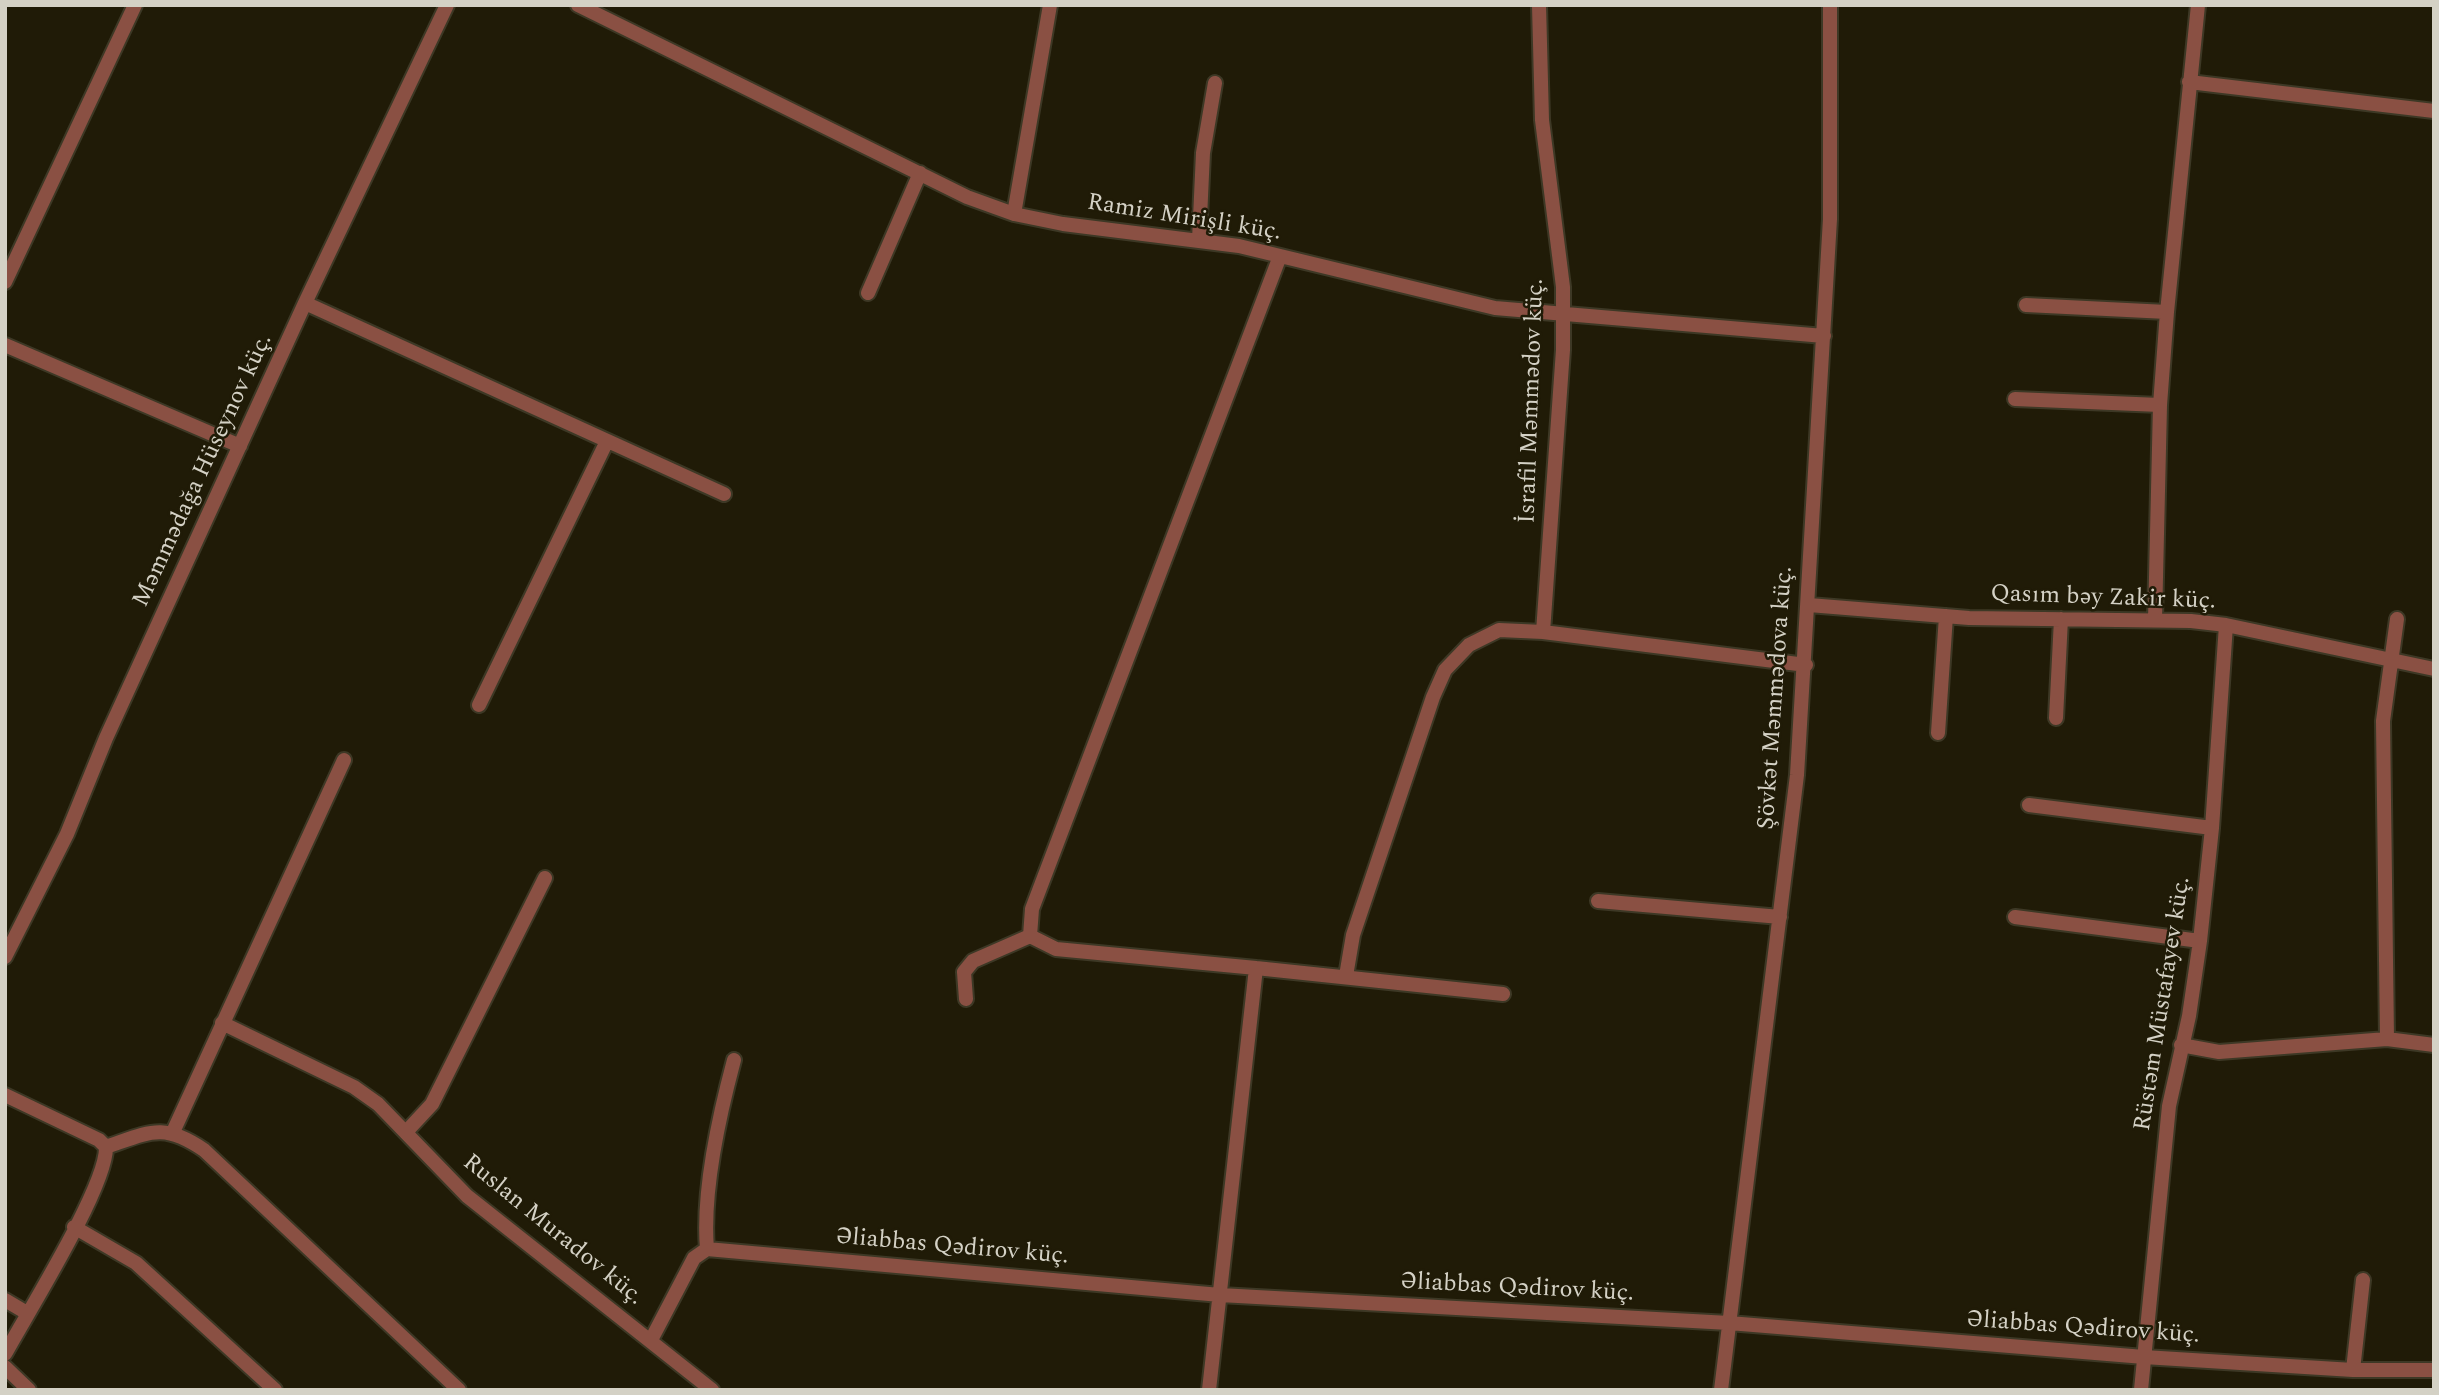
<!DOCTYPE html>
<meta charset="utf-8">
<style>
body{margin:0}
#map{position:relative;width:2439px;height:1395px;overflow:hidden;background:#201b07;font-family:Spectral,serif}
canvas{display:block}
.frame{position:absolute;inset:0;border:7px solid #d4d1c5;pointer-events:none}
</style>
<div id="map">
<canvas width="2439" height="1395"></canvas>
<div class="frame"></div>
</div>
<script>
const ctx = document.querySelector('canvas').getContext('2d');
ctx.lineJoin = 'round';
function trace(path, color, width, dash) {
  ctx.strokeStyle = color;
  ctx.lineWidth = width;
  ctx.lineCap = dash ? 'butt' : 'round';
  ctx.setLineDash(dash || []);
  ctx.stroke(path);
}
function label(font, color, halo, rows, align = 'center') {
  ctx.font = font + ' Spectral,serif';
  ctx.lineWidth = 5;
  ctx.setLineDash([]);
  ctx.textBaseline = 'middle';
  ctx.strokeStyle = halo;
  ctx.fillStyle = color;
  for (const [text, x, y, turn = 0] of rows) {
    ctx.save();
    ctx.translate(x, y);
    ctx.rotate((+turn || 0) * Math.PI / 180);
    ctx.textAlign = isNaN(turn) ? turn : align;
    if (halo) ctx.strokeText(text, 0, 0);
    ctx.fillText(text, 0, 0);
    ctx.restore();
  }
}
const minor = new Path2D(`
 M578,5L967,197L1014,214L1063,224L1239,246L1495,308L1824,336
 M1539,5L1542,120L1563,287V350L1543,632
 M2189,82L2434,111
 M1014,214L1050,5
 M1199,240L1203,153L1215,83
 M5,282L135,5
 M868,293L920,173
 M305,303L724,494
 M2026,305L2167,312
 M5,345L240,446
 M2015,399L2160,405
 M1809,605L1969,618L2191,621L2226,625L2434,669
 M2155,620L2160,405L2167,312L2198,5
 M479,705L607,441
 M2056,718L2061,619
 M1938,733L1946,616
 M2029,805L2212,828
 M1598,901L1780,917
 M2015,917L2200,941
 M5,957L67,834L106,738L305,303L447,5
 M1256,968L1503,994
 M1346,976L1353,935L1433,697L1445,670L1469,645L1499,630L1543,632L1806,665
 M966,999L964,972L973,961L1030,936
 M222,1023L354,1087L378,1104L467,1196L712,1390
 M2387,1039L2383,721L2397,619
 M2181,1045L2219,1052L2387,1039L2434,1045
 M5,1095L99,1140L106,1147C107,1186 28,1312 5,1354
 M173,1132L344,760
 M406,1132L432,1104L545,878
 M106,1147C150,1132 163,1122 204,1150L459,1390
 M74,1227L136,1263L275,1390
 M707,1249C702,1191 719,1116 734,1060
 M5,1300L27,1313
 M651,1340L694,1258L707,1249L1220,1295L1729,1323L2144,1357L2353,1370H2434
 M5,1367L29,1390
 M2353,1370L2363,1280
 M1209,1390L1256,968L1056,949L1030,936L1032,909L1280,256
 M1721,1390L1797,775L1830,219V5
 M2141,1390L2169,1106L2189,1016L2200,941L2212,828L2226,625`);
trace(minor, '#3d3825', 18);
trace(minor, '#8a5043', 14);
label('24px', '#d4d1c5', '#201b07', [
 ["Ramiz Mirişli küç.",1184,219,9],
 ["İsrafil Məmmədov küç.",1533,401,-88],
 ["Məmmədağa Hüseynov küç.",204,471,-65],
 ["Qasım bəy Zakir küç.",2103,599,2],
 ["Şövkət Məmmədova küç.",1777,698,-86],
 ["Rüstəm Müstafayev küç.",2164,1004,-81],
 ["Ruslan Muradov küç.",552,1231,39],
 ["Əliabbas Qədirov küç.",952,1248,5],
 ["Əliabbas Qədirov küç.",1517,1289,3],
 ["Əliabbas Qədirov küç.",2083,1329,4]
]);
</script>
